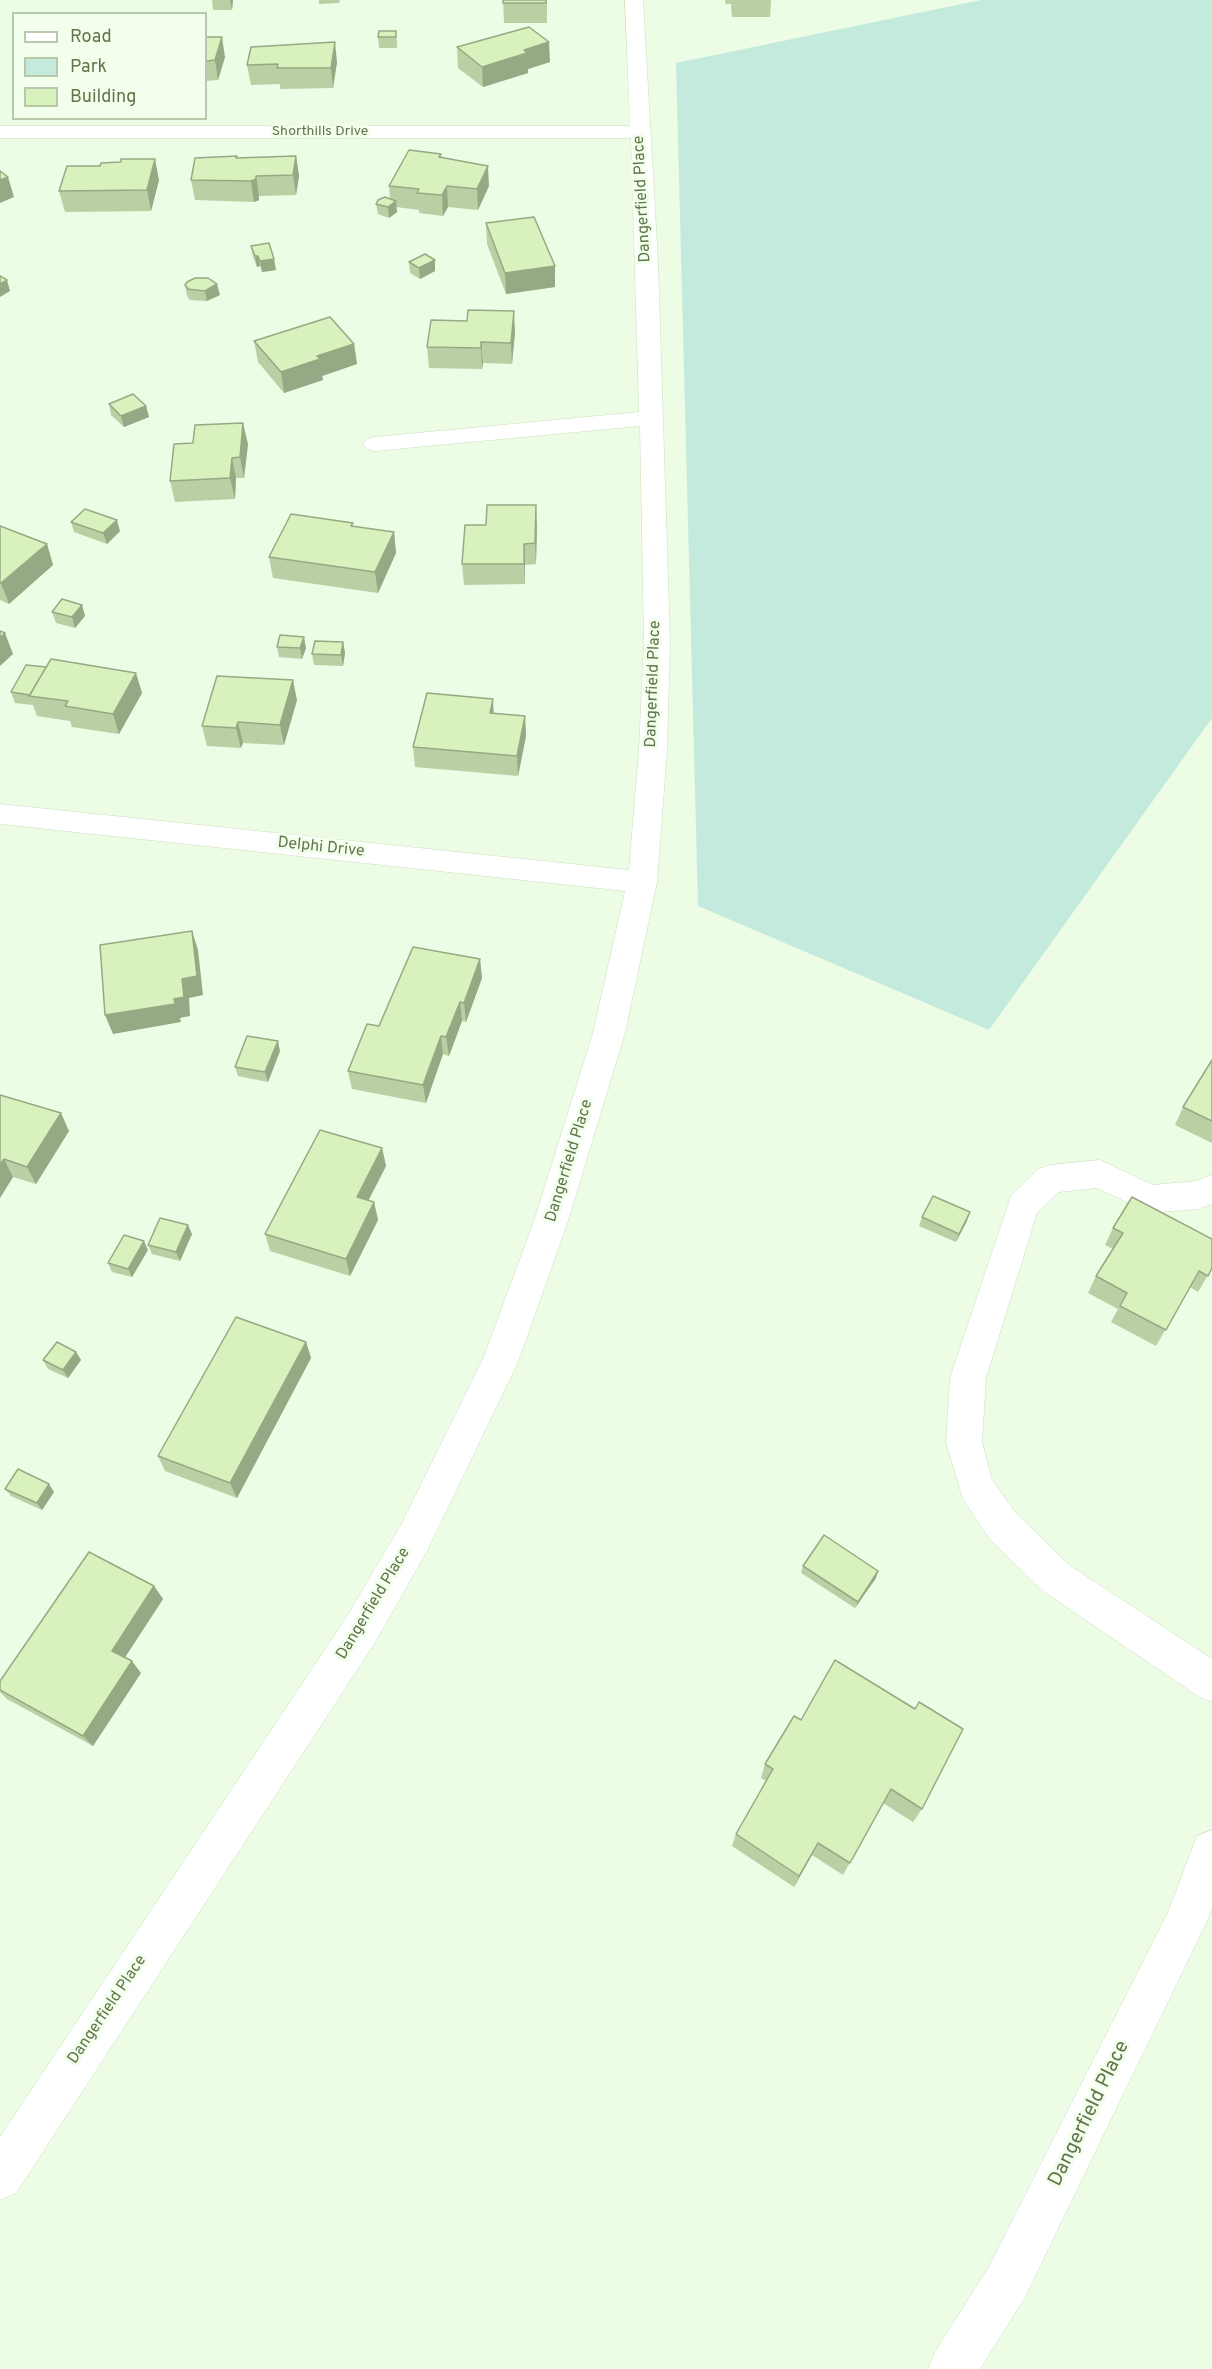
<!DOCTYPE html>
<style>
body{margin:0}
#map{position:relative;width:1212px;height:2369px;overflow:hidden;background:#ecfce5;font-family:Overpass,sans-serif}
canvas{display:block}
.legend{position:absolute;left:12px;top:12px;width:195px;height:108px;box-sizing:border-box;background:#f2ffec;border:2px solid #b8c8ab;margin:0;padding:8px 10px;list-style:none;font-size:18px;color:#62754a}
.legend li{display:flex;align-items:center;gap:12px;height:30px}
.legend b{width:30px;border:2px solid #b8c8ab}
</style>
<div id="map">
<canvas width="1212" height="2369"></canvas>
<ul class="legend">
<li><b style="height:8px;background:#fff"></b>Road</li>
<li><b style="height:16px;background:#c4eade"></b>Park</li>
<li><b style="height:16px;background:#d8f1bd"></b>Building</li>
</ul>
</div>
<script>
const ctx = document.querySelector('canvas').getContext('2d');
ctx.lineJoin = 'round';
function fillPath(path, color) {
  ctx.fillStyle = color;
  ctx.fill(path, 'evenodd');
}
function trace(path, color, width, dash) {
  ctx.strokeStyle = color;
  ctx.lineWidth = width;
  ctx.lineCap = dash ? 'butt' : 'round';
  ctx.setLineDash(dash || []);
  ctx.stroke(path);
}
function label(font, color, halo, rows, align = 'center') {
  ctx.font = font + ' Overpass,sans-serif';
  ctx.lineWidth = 6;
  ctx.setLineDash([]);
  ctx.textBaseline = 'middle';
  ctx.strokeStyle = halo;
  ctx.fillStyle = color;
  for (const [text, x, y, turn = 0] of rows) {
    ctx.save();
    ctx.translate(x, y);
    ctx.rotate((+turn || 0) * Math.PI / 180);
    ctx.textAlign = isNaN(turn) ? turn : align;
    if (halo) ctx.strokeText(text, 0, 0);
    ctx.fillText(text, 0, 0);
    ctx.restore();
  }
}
fillPath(new Path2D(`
 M981,0H1212V718L989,1030L698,906L676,63Z`), '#c4eade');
const minor = new Path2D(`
 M625,0H643L658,262L670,641L667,750L657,882L625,1033L567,1224L518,1362L427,1551L374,1644L16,2193L0,2200V2137L346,1618L401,1525L483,1359L533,1224L593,1033L625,891L0,824V804L629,870L639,750L644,641L640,426L375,451L367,449L363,444L367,439L375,437L639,412L631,138H0V126H630Z
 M1100,1160L1153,1185L1195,1181L1212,1175V1204L1198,1209L1150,1213L1097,1188L1059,1192L1037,1213L986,1378L982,1442L992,1480L1015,1512L1069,1565L1212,1659V1702L1198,1696L1043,1591L989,1538L963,1499L946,1442L950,1378L1011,1196L1038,1169L1050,1165Z
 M1212,1830V1908L1207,1921L1024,2299L980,2369H928L935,2352L990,2265L1169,1910L1197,1836Z`);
trace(minor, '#ccdfbe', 1);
fillPath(minor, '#fff');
fillPath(new Path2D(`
 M212,0H233L232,10H213Z
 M319,0H340L339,3L319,4Z
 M503,0H547V23H504Z
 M725,0H771L770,17H732L731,4H726Z
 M396,31L397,42V48H379L378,37Z
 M206,37L225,57L218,80L206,81Z
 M457,47L550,62L528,69V73L483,87L458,68Z
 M337,62L333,88L280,89V84L251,85L247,65Z
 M441,154V157L489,186L478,210L448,207L443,216L419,213V210L396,207L397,212L389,218L378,214L376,204L390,199L389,186Z
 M237,156V158L296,156L299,176L296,195L259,196V200L254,202L195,200L191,180Z
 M121,162L159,180L151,211L65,212L59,191L100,166Z
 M486,223L555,266V287L506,294L487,244Z
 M251,246L274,259L276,270L262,272L260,266L257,267L253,257Z
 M435,260V271L420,279L410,273L409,262Z
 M187,282L220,295L207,301L190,300L187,296L185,285Z
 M515,332L512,364L483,363L482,369L429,368L427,347Z
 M254,341L354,344L357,364L322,376L323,380L284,393L258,362Z
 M109,404L146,406L149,417L124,427L111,415Z
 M248,444L244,478H236L235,499L175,502L170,481Z
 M71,522L120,531L107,544L74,532Z
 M0,526L47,544L53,565L9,604L0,600Z
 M537,526L536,564L525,565V584L464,585L462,564Z
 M394,532L396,553L378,593L273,578L269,557Z
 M82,605L85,616L75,628L56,623L52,612Z
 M343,642L345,653L343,666L314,665L312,654Z
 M277,647L306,648L302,659L279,657Z
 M46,667L136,673L142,693L119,734L72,727L70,721L37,716L33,705L15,703L11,692Z
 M297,700L284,745L243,743L241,748L207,746L202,726Z
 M494,713L525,716L526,736L518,776L415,767L413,747Z
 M480,959L482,978L466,1022L462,1021L449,1056L443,1054L426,1103L352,1089L348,1071L379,1026Z
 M280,1051L268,1082L238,1076L235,1067Z
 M1212,1060V1143L1175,1125L1183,1107Z
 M0,1095L69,1131L36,1184L13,1177L0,1198Z
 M382,1148L386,1166L368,1201L374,1202L378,1220L350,1276L270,1251L265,1234Z
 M922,1217L967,1221L956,1242L919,1226Z
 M1113,1228L1212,1268L1198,1292L1190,1287L1156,1346L1111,1322L1118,1309L1088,1293L1096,1276L1113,1249L1105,1245Z
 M192,1234L180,1261L152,1254L148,1245Z
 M148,1250L132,1277L112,1272L108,1263Z
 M306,1342L311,1358L237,1498L165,1471L158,1456Z
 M76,1352L81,1360L68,1378L48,1369L43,1360Z
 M5,1489L54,1492L42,1510L11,1496Z
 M803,1566L876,1578L855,1608L801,1573Z
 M154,1586L163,1599L125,1657L141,1673L93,1746L7,1699L0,1692V1681Z
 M794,1716L922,1809L913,1822L883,1803L843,1875L812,1855L794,1887L732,1846L736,1834L766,1781L761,1778L765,1764Z`), '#bacfa3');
fillPath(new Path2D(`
 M230,0H233L232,10Z
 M222,37L225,57L218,80L215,60Z
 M335,42L337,62L333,88L331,68Z
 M549,42L550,62L528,69V73L483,87L482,67L524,50Z
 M296,156L299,176L296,195L293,175Z
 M155,159L159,180L151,211L147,190Z
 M488,166L489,186L478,210L477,189Z
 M256,176L259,196V200L254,202L251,181Z
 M8,177L14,197L0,203V180Z
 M447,186L448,207L443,216L442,195Z
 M396,201L397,212L389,218L388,207Z
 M255,256H258L260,266L257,267Z
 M274,259L276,270L262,272L260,261Z
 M435,260V271L420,279L419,268Z
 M555,266V287L506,294L505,273Z
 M7,280L10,291L0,297V284Z
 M217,284L220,295L207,301L205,291Z
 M514,311L515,332L512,364L511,343Z
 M481,342L483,363L482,369L481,348Z
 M354,344L357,364L322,376L323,380L284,393L281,372L317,356Z
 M146,406L149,417L124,427L121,416Z
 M243,423L248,444L244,478L240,457Z
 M232,458L236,478L235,499L230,478Z
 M536,505L537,526L536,564L535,543Z
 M117,520L120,531L107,544L103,533Z
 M394,532L396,553L378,593L375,572Z
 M47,544L53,565L9,604L1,583Z
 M524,544L525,565V584L524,564Z
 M82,605L85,616L75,628L72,617Z
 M5,633L13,654L0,666V638Z
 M304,637L306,648L302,659L300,648Z
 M343,642L345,653L343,666L341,655Z
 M136,673L142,693L119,734L113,714Z
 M293,680L297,700L284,745L280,725Z
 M493,699L494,719L490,713Z
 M525,716L526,736L518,776L517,756Z
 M238,722L243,743L241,748L236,728Z
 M192,931L198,950L203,995L189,998L190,1016L180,1018L181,1022L113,1034L105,1015L174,999Z
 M480,959L482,978L466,1022L464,1003Z
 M460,1002L462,1021L449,1056L446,1037Z
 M441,1036L443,1054L426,1103L423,1085Z
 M278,1041L280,1051L268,1082L265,1072Z
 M61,1113L69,1131L36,1184L27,1167Z
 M382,1148L386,1166L361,1215L357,1197Z
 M4,1159L13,1177L0,1198V1165Z
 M374,1202L378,1220L350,1276L346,1259Z
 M970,1212L967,1221L956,1242L959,1234Z
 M188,1225L192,1234L180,1261L176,1252Z
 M144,1241L148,1250L132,1277L128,1269Z
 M306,1342L311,1358L237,1498L230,1483Z
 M76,1352L81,1360L68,1378L63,1370Z
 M49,1484L54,1492L42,1510L37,1503Z
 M878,1571L876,1578L855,1608L858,1602Z
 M154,1586L163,1599L122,1662L112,1651Z
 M132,1661L141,1673L93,1746L83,1736Z
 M818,1843L812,1855L794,1887L799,1876Z`), '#97a984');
const building = new Path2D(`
 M503,0H546V3H503Z
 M529,27L549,42L524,50L527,53L482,67L457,47Z
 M379,31H396V37H378Z
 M206,37H222L215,60L206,61Z
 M335,42L331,68H277L278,64L247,65L251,47Z
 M409,150L441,154L439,157L488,166L477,189L447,186L442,195L417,193L419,189L389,186Z
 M237,156L236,158L296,156L293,175L256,176V179L251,181L191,180L195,158Z
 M121,159H155L147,190L59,191L67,166H100L101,163L121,162Z
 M0,171L8,177L0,180Z
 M385,197L396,201L388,207L376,204L378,200Z
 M534,217L555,266L505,273L486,223Z
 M269,243L274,259L260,261L258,256H255L251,246Z
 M425,254L435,260L419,268L409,262Z
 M0,276L7,280L0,284Z
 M195,278H208L217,284L205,291L188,289L185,285L187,282Z
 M468,310L514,311L511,343L481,342V348L427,347L431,320L467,321Z
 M330,317L354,344L317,356L320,359L281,372L254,341Z
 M133,394L146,406L121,416L109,404Z
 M243,423L240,457L232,458L230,478L170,481L174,444L193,443L195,425Z
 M487,505H536L535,543L524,544V564H462L465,525H486Z
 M85,509L117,520L103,533L71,522Z
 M291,514L353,523L351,526L394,532L375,572L269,557Z
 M0,526L47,544L1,583H0Z
 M62,599L82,605L72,617L52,612Z
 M0,631L5,633L0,638Z
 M280,635L304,637L300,648L277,647Z
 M315,641L343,642L341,655L312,654Z
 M51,659L136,673L113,714L65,706L68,701L29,696Z
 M26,665L46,667L30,695L11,692Z
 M217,676L293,680L280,725L238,722L236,728L202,726Z
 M427,693L493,699L490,713L525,716L517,756L413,747Z
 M192,931L197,976L182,979L184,997L174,999L175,1004L105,1015L100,945Z
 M413,947L480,959L464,1003L460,1002L446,1037L441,1036L423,1085L348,1071L367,1024L379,1026Z
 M247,1036L278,1041L265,1072L235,1067Z
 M1212,1060V1121L1183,1107Z
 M0,1095L61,1113L27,1167L4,1159L0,1165Z
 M320,1130L382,1148L357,1197L374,1202L346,1259L265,1234Z
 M933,1196L970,1212L959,1234L922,1217Z
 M1132,1197L1212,1239V1268L1208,1276L1199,1271L1166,1330L1120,1306L1127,1293L1096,1276L1123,1233L1113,1228Z
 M160,1218L188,1225L176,1252L148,1245Z
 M124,1235L144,1241L128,1269L108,1263Z
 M236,1317L306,1342L230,1483L158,1456Z
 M57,1342L76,1352L63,1370L43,1360Z
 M18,1469L49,1484L37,1503L5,1489Z
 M824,1535L878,1571L858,1602L803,1566Z
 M89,1552L154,1586L112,1651L132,1661L83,1736L0,1690V1681Z
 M835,1660L915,1709L919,1702L963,1729L922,1809L891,1789L850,1863L818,1843L799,1876L736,1834L773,1769L765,1764L794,1716L801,1720Z`);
fillPath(building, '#d8f1bd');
trace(building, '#97a984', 1.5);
label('14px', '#62754a', '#f2ffec', [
 ["Shorthills Drive",320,132]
]);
label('16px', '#62754a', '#f2ffec', [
 ["Dangerfield Place",643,199,-93],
 ["Dangerfield Place",654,684,-88],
 ["Delphi Drive",321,848,6],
 ["Dangerfield Place",570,1161,-73],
 ["Dangerfield Place",374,1604,-59],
 ["Dangerfield Place",108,2010,-56]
]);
label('20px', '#62754a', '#f2ffec', [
 ["Dangerfield Place",1090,2114,-64]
]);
</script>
